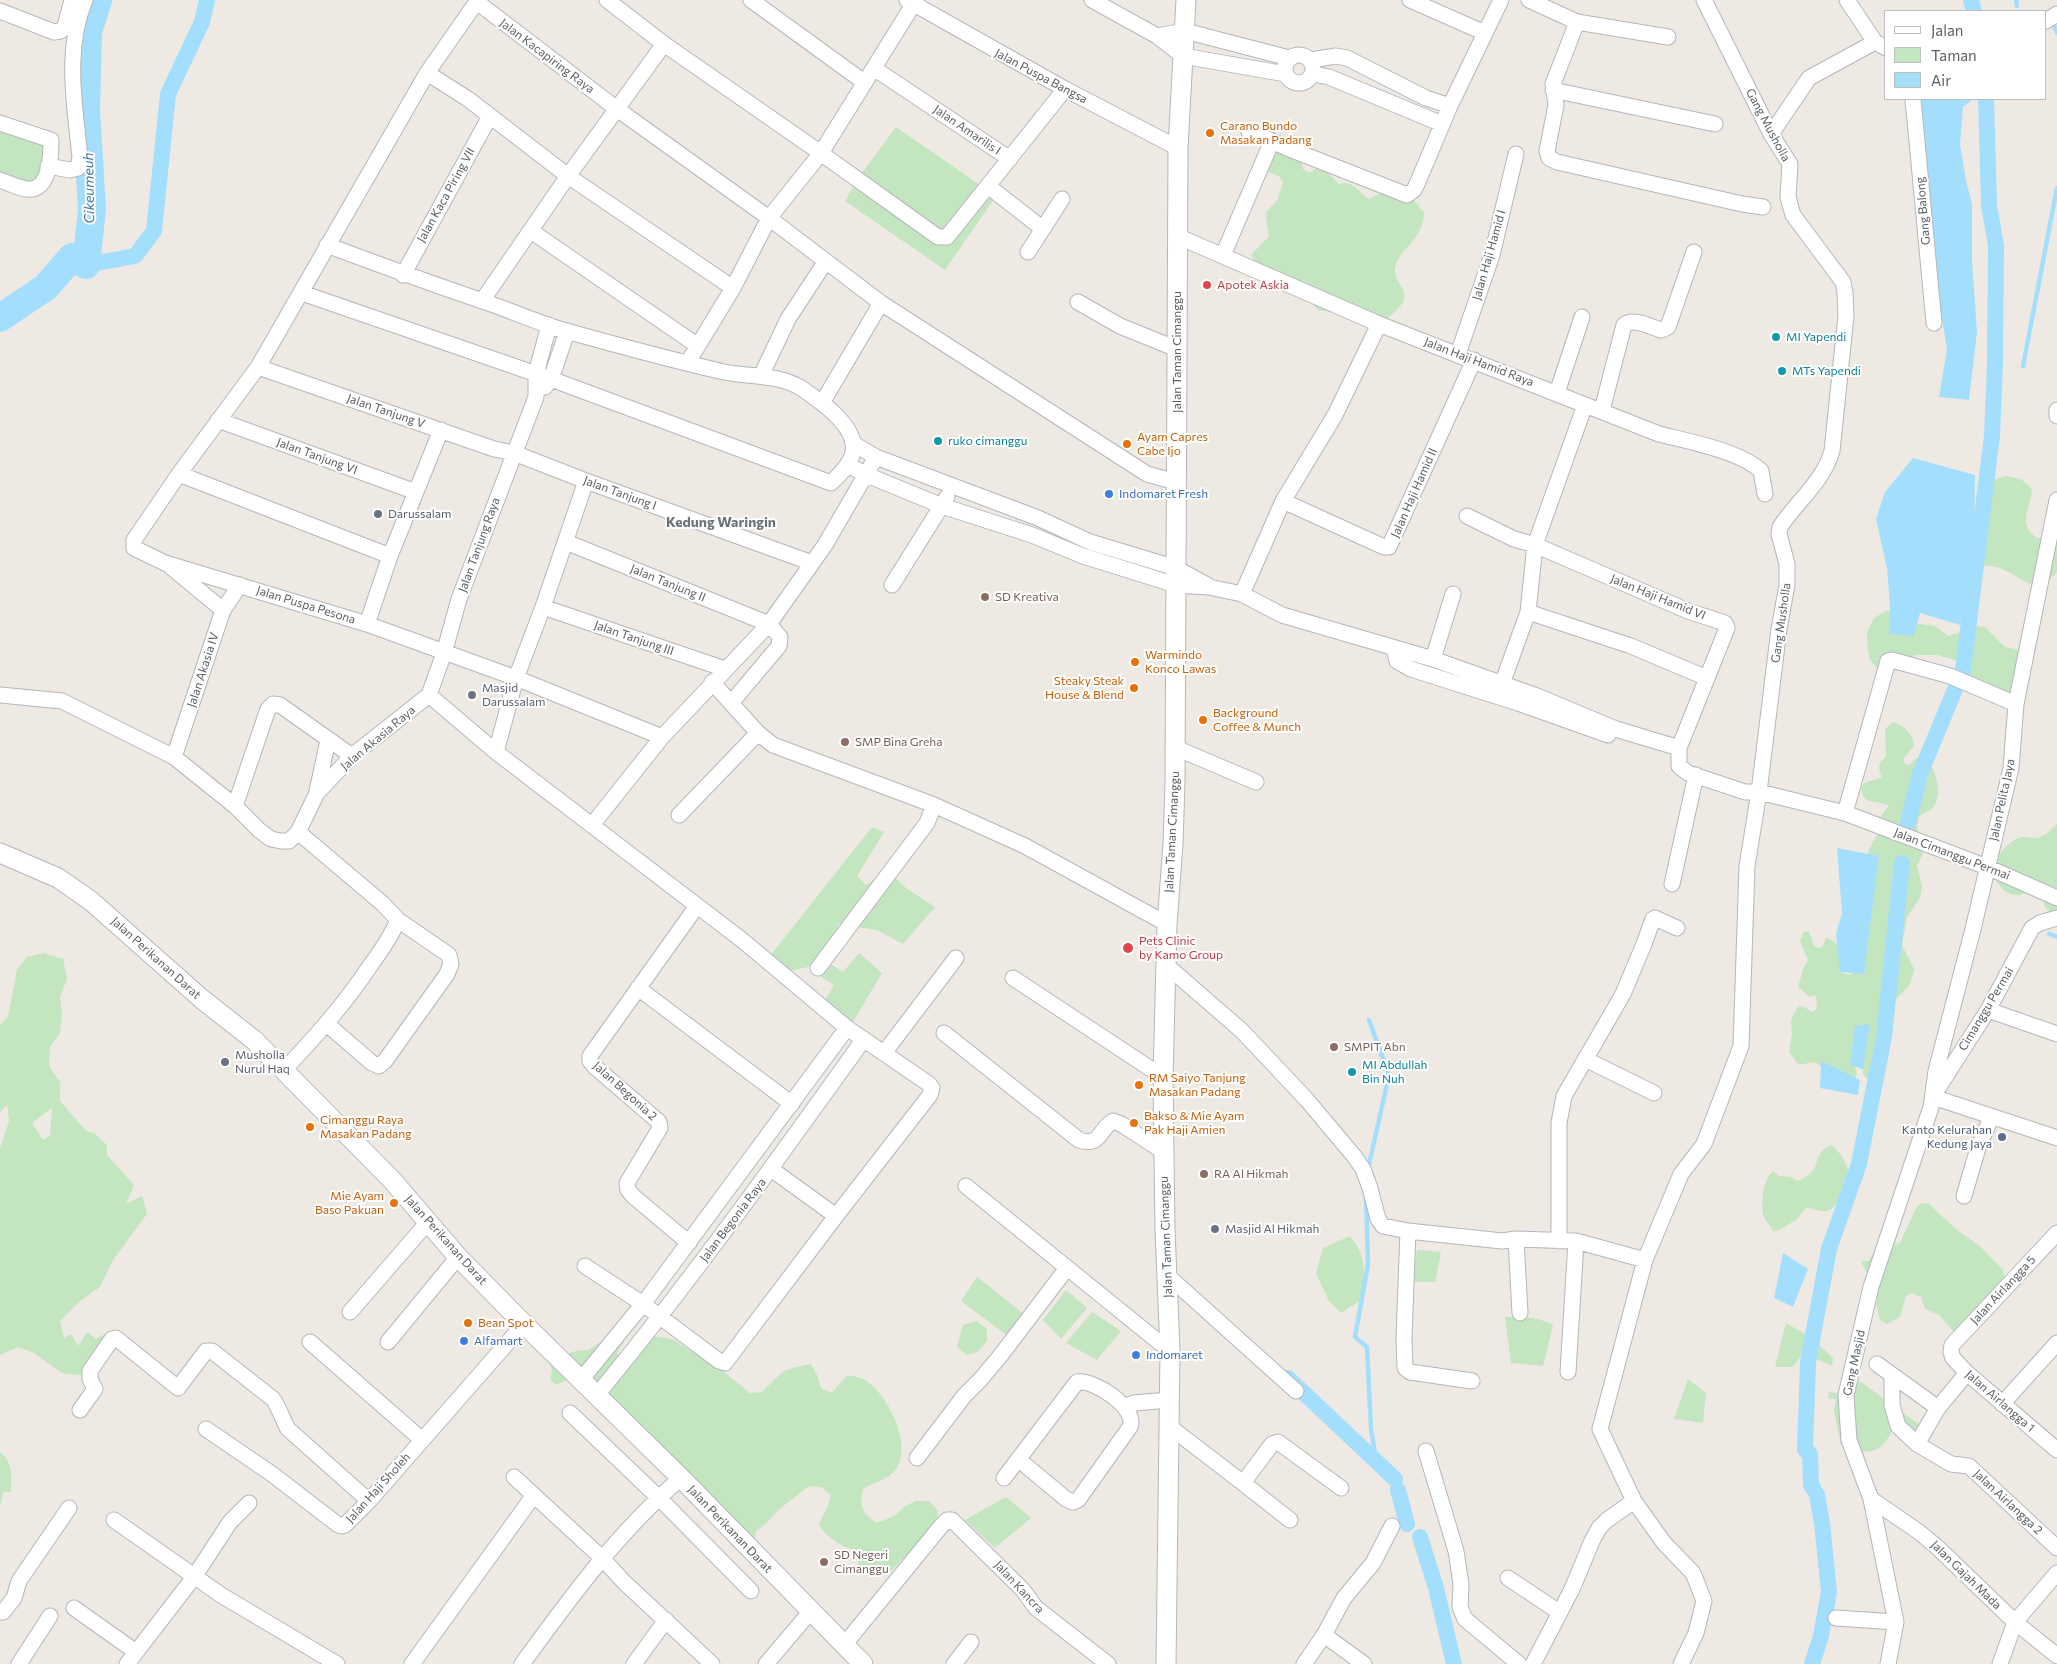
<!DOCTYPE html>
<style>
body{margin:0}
#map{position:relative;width:2057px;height:1664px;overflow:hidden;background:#eeeae3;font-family:Commissioner,sans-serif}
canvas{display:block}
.legend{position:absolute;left:1884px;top:10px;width:162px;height:90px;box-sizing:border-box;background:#fff;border:1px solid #bdbfc1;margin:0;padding:6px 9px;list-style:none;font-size:15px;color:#5b6063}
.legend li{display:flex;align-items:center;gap:10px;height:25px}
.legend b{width:25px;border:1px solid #bdbfc1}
</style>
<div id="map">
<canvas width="2057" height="1664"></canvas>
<ul class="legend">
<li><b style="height:6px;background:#fff"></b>Jalan</li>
<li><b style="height:14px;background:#c3e5c0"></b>Taman</li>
<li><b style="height:14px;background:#a4defd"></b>Air</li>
</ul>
</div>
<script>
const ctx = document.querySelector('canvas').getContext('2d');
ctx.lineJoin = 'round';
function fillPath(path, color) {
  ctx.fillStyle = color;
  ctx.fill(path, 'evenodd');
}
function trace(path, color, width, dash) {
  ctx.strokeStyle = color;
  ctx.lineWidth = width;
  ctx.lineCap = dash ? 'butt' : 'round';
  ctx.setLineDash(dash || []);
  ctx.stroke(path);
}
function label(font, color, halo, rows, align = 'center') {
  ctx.font = font + ' Commissioner,sans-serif';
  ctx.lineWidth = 4;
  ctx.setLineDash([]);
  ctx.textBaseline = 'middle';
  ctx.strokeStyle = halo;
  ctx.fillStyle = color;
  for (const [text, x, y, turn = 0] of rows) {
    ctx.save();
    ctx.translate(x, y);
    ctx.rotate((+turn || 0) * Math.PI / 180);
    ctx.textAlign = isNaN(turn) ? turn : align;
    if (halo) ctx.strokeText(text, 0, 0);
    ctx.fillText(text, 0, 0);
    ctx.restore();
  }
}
fillPath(new Path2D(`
 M0,124L51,140L40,186L0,180Z
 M896,127L996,196L945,270L845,201L859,177Z
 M1281,150L1301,161L1303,169L1310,173L1316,168H1323L1339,184C1353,179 1358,192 1369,199L1382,192C1396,195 1415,195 1421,210L1424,211C1424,241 1398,248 1395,269C1393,281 1410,291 1403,302C1398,310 1388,318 1381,324L1347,314L1318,310L1286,275C1271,264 1263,275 1251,255L1269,236L1266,217L1267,211L1277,201L1283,182L1279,176L1265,171L1272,152Z
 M2006,476L2021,479L2032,489C2031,509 2016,523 2037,538L2057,537V572C2034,599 2024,577 2002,569C1996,566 1990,566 1983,566C1978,565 1973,563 1968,562L1969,531L1976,528L1983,517L1981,498L1975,496L1993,480Z
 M1886,611H1893L1912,623L1935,626L1948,636L1977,626L1985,627L2005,647L2020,650L2016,697L1971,680L1965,665L1952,659L1937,655H1915L1890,670H1882L1875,666L1870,660L1868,652L1867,632L1874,618Z
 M1893,722C1904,726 1913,733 1914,746L1903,759L1905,764L1910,765L1916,758L1926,759C1936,770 1943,793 1934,806C1930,813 1919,812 1918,821C1914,838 1933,840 1917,865L1922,887L1920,898L1907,917L1902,945L1914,969L1913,975L1909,986L1897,998L1892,1007L1888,1025L1891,1036L1880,1051L1878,1072L1871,1079L1866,1078L1863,1074V1069L1854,1063L1857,1073L1855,1078L1824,1068L1814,1062L1799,1065L1789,1052L1792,1034L1791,1020L1798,1007L1803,1006L1812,1012L1816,1010L1817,1000L1815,995L1810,997L1798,987L1803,969L1808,960L1800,941L1804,932L1809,931L1814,946L1819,948L1823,946L1826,938C1843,941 1838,959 1840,972L1850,975L1853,972L1867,859L1869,849L1877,836L1876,822L1889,806C1881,801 1871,804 1864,798C1856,779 1871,783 1882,777C1877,766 1879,764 1886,756L1885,729Z
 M2057,823V919L2044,906L2045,896C2040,895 2033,892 2029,892C2024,892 2021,896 2017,895C2000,894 1995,879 1992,866C1999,854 2009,839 2023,837C2027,836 2031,838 2035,838C2044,838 2051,830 2057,823Z
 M872,827L884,832L857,876L866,885L887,870L906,888L935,907L903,944L877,930L837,924L848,938L829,963L843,972L859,953L882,973L853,1022L825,1000L834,985L821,977L828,963L789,971L770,956Z
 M44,953L63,959L67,979L60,997L62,1015L60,1033L50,1047L49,1066L60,1082V1101L86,1131L94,1133L107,1145V1155L134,1185L126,1204L142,1196L147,1214L113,1260L100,1287L80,1301L60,1321L64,1338L71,1334L78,1346L87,1332L96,1339L110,1331L119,1346L95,1372L78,1375L62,1373L34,1353L18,1347L0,1355V1148L9,1121L7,1105L0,1112V1025L8,1017L17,969L27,957ZM52,1108L50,1136L43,1140L32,1123Z
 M1831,1145C1849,1159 1856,1182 1840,1199C1836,1203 1834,1208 1829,1210C1820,1214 1814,1207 1806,1208L1796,1220L1777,1231H1773C1771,1226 1766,1222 1764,1217C1760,1205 1763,1179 1773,1171L1779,1176L1791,1177L1798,1181C1802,1179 1808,1176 1812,1172C1819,1163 1816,1151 1831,1145Z
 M1921,1203L1929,1204L1957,1230L1980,1246L2003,1270L2004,1277L2003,1283L1960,1330L1954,1332L1939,1315L1925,1309L1921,1297L1912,1293L1906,1296L1900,1317L1887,1324L1880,1320L1876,1304L1879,1289L1869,1278L1861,1261H1868L1878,1247L1900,1243L1916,1208Z
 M1350,1236C1367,1257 1366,1275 1361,1300L1341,1313L1329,1301L1316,1274L1323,1248Z
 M1417,1250L1441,1252L1435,1282H1412Z
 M977,1277L1024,1314L1008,1336L961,1301Z
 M1066,1290L1087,1308L1061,1339L1043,1320Z
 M1092,1312L1121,1331L1097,1360L1066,1343Z
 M1505,1317C1522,1317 1537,1316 1553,1325L1543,1366L1511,1363Z
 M977,1321L987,1329V1341L977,1352L967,1355L957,1347L963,1325Z
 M1786,1323L1812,1338L1833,1358L1832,1366L1816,1359L1815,1378L1800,1376L1808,1362L1812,1339L1793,1367H1775Z
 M630,1331L617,1353L626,1360L649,1336L662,1337L674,1340L725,1373L750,1393L762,1392C784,1371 779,1370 811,1364L817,1375L821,1388L831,1393L847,1376C850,1376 855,1376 858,1377C885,1385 914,1445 896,1469C888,1480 874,1482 863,1489C859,1507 862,1513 877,1523L887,1519L897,1514L905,1506L916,1501H929L938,1511L936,1524L889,1573L876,1576L865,1572L858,1563L857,1552C841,1545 829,1540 819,1525C823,1514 829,1506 831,1495L821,1487L810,1486C800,1492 792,1500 782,1507C772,1515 768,1524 756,1531L754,1547L593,1396L575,1389L568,1379L556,1385L550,1379L552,1370L548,1360L576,1351L588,1350L607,1338Z
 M1854,1377L1924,1428L1912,1446L1893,1429C1881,1453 1874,1452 1850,1452L1845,1445H1841L1834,1411L1836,1399L1828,1398L1829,1392L1837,1393L1839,1389H1844Z
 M1688,1379L1706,1393L1703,1423L1674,1419Z
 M0,1452C13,1462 12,1477 11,1492H3L0,1507Z
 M1006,1497L1031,1518L995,1548L965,1520Z`), '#c3e5c0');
fillPath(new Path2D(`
 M1917,99H1973L1963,107L1960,144L1966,181L1972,204V261L1977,332L1969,400L1939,397L1947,349L1934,270Z
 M1913,458L1975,475L1974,554L1960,625L1920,613L1914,636L1889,634L1890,608L1887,568L1876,519L1885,492Z
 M1837,848L1879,856L1864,974L1840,972L1836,934L1842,913Z
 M1870,1024L1863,1069L1850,1065L1855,1026Z
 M1821,1061L1860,1080L1858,1095L1820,1088Z
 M1783,1253L1808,1269L1793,1307L1774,1298Z`), '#a4defd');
trace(new Path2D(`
 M2016,0L2017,6
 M2052,20L2057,33
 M2023,366L2057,188
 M2049,934L2057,937
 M1368,1169L1389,1075L1369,1020
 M1366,1196L1368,1264L1355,1337L1367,1347L1371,1429L1376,1459`), '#a4defd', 4.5);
trace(new Path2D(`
 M1971,0L1974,11
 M86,265L135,256L154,231L168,94L202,22L207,0
 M1908,823L1920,774L1963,670L1992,436L1995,362L1996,246L1989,205L1986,99
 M1288,1378L1395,1479
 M1398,1490L1407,1524
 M1420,1537L1436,1588L1454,1664
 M1812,1664L1821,1636L1829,1592L1822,1523L1817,1495L1811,1485L1810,1454L1805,1450L1808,1362L1829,1249L1859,1164L1884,1037L1902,863`), '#a4defd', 16);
trace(new Path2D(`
 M0,318L46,287L72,257L86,265L92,209L86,110L88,32L98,0`), '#a4defd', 28);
const minor = new Path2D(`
 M478,0L427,73L258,367L179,474L134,540V548L165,563L367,624L516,678L662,737
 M607,0L664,44L815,149L938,237H947L1065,89
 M751,0L864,82
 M907,0L1065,89L1178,148
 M1092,0L1157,36L1183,56L1286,74
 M1410,0L1485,33
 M1529,0L1577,22L1668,37
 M1847,0L1875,42L1886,48
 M477,2L617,109L769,218L881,303L1147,474L1176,482
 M0,11L54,32L61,31L65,26L72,0
 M2046,21L2057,14
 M1577,22L1553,84L1556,105L1547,151L1549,158L1557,162L1742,204L1763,207
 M1157,36L1185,31L1289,58
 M1285 69a14 14 0 1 1 28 0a14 14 0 1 1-28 0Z
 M1311,60L1336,56L1347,58L1426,98L1450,106
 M875,69L1010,159
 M427,73L468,99L568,176L733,288
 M1313,74L1329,77L1442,124
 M1553,90L1715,124
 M1913,99L1934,323
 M0,123L51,140C51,155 50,192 27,189C18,188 9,183 0,180
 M1249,132L1272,141
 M1771,134L1809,78L1875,42
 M48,166L70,170L78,168L80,158C75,105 64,51 85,0
 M988,186L1043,229
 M531,231L698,346
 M1177,236L1379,324L1659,434C1687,441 1740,451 1761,471L1765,494
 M1028,252L1062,199
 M1223,255L1272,141L1287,148L1407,195L1414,190L1417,184L1450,106L1501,0
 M403,275L490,116
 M302,293L551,379L831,483C839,475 848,467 852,456C862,429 820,401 801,388C778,374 749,377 724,372C672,360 620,346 570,332C543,325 517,313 491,304C436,285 382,266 327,245
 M482,301L568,176L664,44
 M1078,302L1120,326L1177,349
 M1458,354L1492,255L1516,154
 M688,362L733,288L769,218L821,153L916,0
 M258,367L494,449L514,453L586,481L812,563
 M761,376L788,319L826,261
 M545,387L551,379L567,332
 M1557,393L1582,317
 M822,403L881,303
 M1602,410L1624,325C1633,317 1651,327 1661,330L1668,327L1694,252
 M2057,410V416
 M218,420L416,492
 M854,444L876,457L1038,518L1090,542L1176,568L1207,585
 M848,465L867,475L942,506L1032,535L1083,556L1176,585L1209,587L1242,594L1282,615L1433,659L1537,696L1616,729L1679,748
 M179,474L390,556
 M1283,501L1384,547H1389L1474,360
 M1467,516L1514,539L1535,545L1688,611L1725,623L1727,628L1707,678
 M566,542L769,624L780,637L779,646L731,703
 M172,568L223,610
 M892,585L947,497
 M1242,594L1283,501L1335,415L1379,324
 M543,607L725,669
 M1528,612L1631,646L1707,678L1679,748V766L1688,773L1745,792H1759L1845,813L1987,867L2057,898
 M367,624L390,556L441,430
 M1394,648L1397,661L1411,669L1518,703L1608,735
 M1433,659L1453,594
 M712,682L758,733L773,745L934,805L1025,846L1167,924
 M1502,684L1528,612L1535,545L1585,405
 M0,695L62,701L174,757L235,806L259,830L271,839L281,841H289L298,832L317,793L352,756L429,695
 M429,695L496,752L742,940L847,1028L929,1084L932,1088L930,1095L836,1216L725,1363L719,1361L643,1304L585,1266
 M429,695L444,653L459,599L536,397V374L549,325
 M1176,748L1256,782
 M496,752L516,678L543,607L586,481
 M174,757L223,610L240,585
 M317,791L328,740
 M235,806L268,709L273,704L280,705L352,756
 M1845,813L1888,661L1892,660L1950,676L2016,704
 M679,815L758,733
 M592,825L662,737L769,624L825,545L876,457
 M1672,884L1696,775
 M1166,965L1242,1031L1307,1100L1354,1156L1363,1169L1370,1188L1378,1219L1383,1226L1408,1231L1502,1241L1516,1239L1576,1241L1645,1260
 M818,968L927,823L934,805
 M1013,978L1163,1077
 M638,988L792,1104
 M1988,1010L2057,1034
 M328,1025L372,1063L379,1066L385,1061L447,974L451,964L449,955L398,920
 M944,1033L1079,1140C1101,1147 1098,1130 1113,1121L1121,1124L1164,1152
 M884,1053L956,958
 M1585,1059L1654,1093
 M284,1070C316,1036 344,1005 370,966C381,951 391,937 398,920L383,904L298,832
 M1935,1093L1988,1010L2032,928L2040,923L2057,918
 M1933,1097L2057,1138
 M771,1169L836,1216
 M966,1186L1170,1351
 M1964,1196L1978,1148L1991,1118
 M1408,1231L1404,1337L1405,1368L1410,1372L1472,1381
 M2057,1233L1952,1345L1951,1352L1953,1358L1967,1373L2057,1450
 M1516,1239L1520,1313
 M1559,1241V1123L1564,1096L1623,994L1644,944L1653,919L1655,918L1677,928
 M689,1243L633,1196L628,1190L627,1183L660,1128L659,1122L595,1067L590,1061V1056L697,906
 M1168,1276L1296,1391
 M350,1312L428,1222
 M310,1342L421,1439
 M388,1342L458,1257
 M1877,1364L1938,1408
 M1568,1372L1576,1241
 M1892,1376V1405L1898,1426L1917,1444L1951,1464L1969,1466L2057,1548
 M580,1381L643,1304L847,1028
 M596,1396C691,1281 777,1160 864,1039
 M2002,1404L2057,1343
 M1125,1406L1134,1403L1169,1400
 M80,1410L95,1389L90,1379V1371L112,1339L116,1338L178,1388L206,1351H212L273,1399C280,1409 282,1419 288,1429L369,1501
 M570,1413L659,1498L751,1591
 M1170,1427L1243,1483L1272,1444L1278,1442L1341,1488
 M206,1429L272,1474L337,1524L341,1526L345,1525L369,1501L524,1324
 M1917,1444L1938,1408L1967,1373
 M1426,1451L1456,1551L1461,1584L1460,1607L1465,1619L1519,1664
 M917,1458L964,1396L980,1380L1001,1355L1067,1268
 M514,1477L602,1558L624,1582L712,1664
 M1004,1478L1077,1382C1094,1379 1138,1408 1130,1427L1078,1500L1073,1502L1066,1499L1018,1459
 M1243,1483L1290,1520
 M1871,1499L1919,1532L1936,1546L2015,1622L2057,1656
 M114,1520L221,1595L337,1664
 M1508,1578L1559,1612
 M74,1608L136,1652
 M0,1612H3L14,1598L19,1581L69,1508
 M1836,1618L1896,1622
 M1324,1635L1344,1598L1373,1563L1392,1526
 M844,1645L942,1525L947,1520H952L1023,1590L1036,1608L1108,1664
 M19,1664L50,1616
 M127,1664L194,1577L230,1522L249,1503
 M412,1664L534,1495
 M522,1664C570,1598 618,1532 681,1478
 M634,1664L666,1620
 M766,1664L811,1611
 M954,1664L971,1642
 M1304,1664L1324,1635L1364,1664
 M1533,1664L1572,1589L1592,1541L1599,1528L1607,1520L1634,1501
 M1681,1664L1696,1633L1704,1601L1693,1573L1664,1543L1634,1501L1600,1429L1645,1260L1681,1174L1704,1144L1741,1046L1747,866L1759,792L1779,629L1787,585V564L1779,534L1780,527C1797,501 1823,482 1832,451L1846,316L1845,293L1843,282L1793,215L1788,197L1790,164L1771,134L1704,0
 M1888,1664L1896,1622L1871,1499L1849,1440L1846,1395L1871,1287L1931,1107L1936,1071L1973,929L2011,768L2016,704L2057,500
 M2000,1664L2015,1622L2057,1573`);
const tertiary = new Path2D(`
 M0,853L58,878L91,901L203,1000L254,1040L392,1180L458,1257L524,1324L681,1478L863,1664
 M1166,1664L1170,1351L1165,1230L1163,1077L1167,924L1173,844L1175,782L1178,148L1186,0`);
trace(minor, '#b4b6ba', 17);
trace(tertiary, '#b4b6ba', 21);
trace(minor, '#fff', 15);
trace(tertiary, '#fff', 19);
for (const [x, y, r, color] of [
 [1210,133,5,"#e8710a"],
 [1207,285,5,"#e0444e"],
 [1776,337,5,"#0f9aa8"],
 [1782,371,5,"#0f9aa8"],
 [938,441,5,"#0f9aa8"],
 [1127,444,5,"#e8710a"],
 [1109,494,5,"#3f7fe0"],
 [378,514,5,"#6b7280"],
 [985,597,5,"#8d6e63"],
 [1135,662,5,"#e8710a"],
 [1134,688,5,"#e8710a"],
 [472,695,5,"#6b7280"],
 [1203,720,5,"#e8710a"],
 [845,742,5,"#8d6e63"],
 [1128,948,6,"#e0444e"],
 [1334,1047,5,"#8d6e63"],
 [225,1062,5,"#6b7280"],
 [1352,1072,5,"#0f9aa8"],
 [1139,1085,5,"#e8710a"],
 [1134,1123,5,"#e8710a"],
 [310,1127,5,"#e8710a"],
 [2002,1137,5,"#5c6f8a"],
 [1204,1174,5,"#8d6e63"],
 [394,1203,5,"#e8710a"],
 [1215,1229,5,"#6b7280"],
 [468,1323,5,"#e8710a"],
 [464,1341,5,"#3f7fe0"],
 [1136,1355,5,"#3f7fe0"],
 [824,1562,5,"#8d6e63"]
]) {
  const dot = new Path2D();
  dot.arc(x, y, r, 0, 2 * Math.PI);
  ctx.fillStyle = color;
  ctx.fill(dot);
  trace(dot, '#fff', 2);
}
label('12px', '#5b6063', '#fff', [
 ["Jalan Kacapiring Raya",547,56,37],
 ["Jalan Puspa Bangsa",1041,76,28],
 ["Gang Musholla",1768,125,62],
 ["Jalan Amarilis I",967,130,34],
 ["Jalan Kaca Piring VII",446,195,-61],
 ["Gang Balong",1923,211,-95],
 ["Jalan Haji Hamid I",1489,255,-74],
 ["Jalan Taman Cimanggu",1177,352,-90],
 ["Jalan Haji Hamid Raya",1479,362,21],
 ["Jalan Tanjung V",386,411,19],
 ["Jalan Tanjung VI",317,456,20],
 ["Jalan Tanjung I",620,493,20],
 ["Jalan Haji Hamid II",1414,493,-66],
 ["Jalan Tanjung Raya",479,545,-70],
 ["Jalan Tanjung II",668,583,22],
 ["Jalan Haji Hamid VI",1658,597,22],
 ["Jalan Puspa Pesona",306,605,17],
 ["Gang Musholla",1781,623,-82],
 ["Jalan Tanjung III",634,638,19],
 ["Jalan Akasia IV",203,670,-72],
 ["Jalan Akasia Raya",378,738,-40],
 ["Jalan Pelita Jaya",2002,800,-78],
 ["Jalan Taman Cimanggu",1172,832,-87],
 ["Jalan Cimanggu Permai",1952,854,21],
 ["Jalan Perikanan Darat",156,958,42],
 ["Cimanggu Permai",1986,1009,-59],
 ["Jalan Begonia 2",625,1091,42],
 ["Jalan Begonia Raya",733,1220,-53],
 ["Jalan Taman Cimanggu",1166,1237,-92],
 ["Jalan Perikanan Darat",446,1240,48],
 ["Jalan Airlangga 5",2003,1290,-47],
 ["Gang Masjid",1854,1363,-78],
 ["Jalan Airlangga 1",2000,1401,41],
 ["Jalan Haji Sholeh",378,1488,-48],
 ["Jalan Airlangga 2",2008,1502,43],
 ["Jalan Perikanan Darat",730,1529,46],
 ["Jalan Gajah Mada",1966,1575,44],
 ["Jalan Kancra",1019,1587,47]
]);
label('12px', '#c56008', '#fff', [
 ["Carano Bundo",1220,126],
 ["Masakan Padang",1220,140],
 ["Ayam Capres",1137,437],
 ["Cabe Ijo",1137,451],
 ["Warmindo",1145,655],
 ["Konco Lawas",1145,669],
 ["Steaky Steak",1124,681,"right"],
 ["House & Blend",1124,695,"right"],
 ["Background",1213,713],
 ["Coffee & Munch",1213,727],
 ["RM Saiyo Tanjung",1149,1078],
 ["Masakan Padang",1149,1092],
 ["Bakso & Mie Ayam",1144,1116],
 ["Pak Haji Amien",1144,1130],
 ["Cimanggu Raya",320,1120],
 ["Masakan Padang",320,1134],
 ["Mie Ayam",384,1196,"right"],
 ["Baso Pakuan",384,1210,"right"],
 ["Bean Spot",478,1323]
], 'left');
label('12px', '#be3a42', '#fff', [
 ["Apotek Askia",1217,285],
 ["Pets Clinic",1139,941],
 ["by Kamo Group",1139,955]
], 'left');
label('12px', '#0d838f', '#fff', [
 ["MI Yapendi",1786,337],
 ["MTs Yapendi",1792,371],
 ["ruko cimanggu",948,441],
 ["MI Abdullah",1362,1065],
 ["Bin Nuh",1362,1079]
], 'left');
label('12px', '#366cbe', '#fff', [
 ["Indomaret Fresh",1119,494],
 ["Alfamart",474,1341],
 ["Indomaret",1146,1355]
], 'left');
label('12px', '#5b616d', '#fff', [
 ["Darussalam",388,514],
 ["Masjid",482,688],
 ["Darussalam",482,702],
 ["Musholla",235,1055],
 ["Nurul Haq",235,1069],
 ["Masjid Al Hikmah",1225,1229]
], 'left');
label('12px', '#785e54', '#fff', [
 ["SD Kreativa",995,597],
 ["SMP Bina Greha",855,742],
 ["SMPIT Abn",1344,1047],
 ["RA Al Hikmah",1214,1174],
 ["SD Negeri",834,1555],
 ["Cimanggu",834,1569]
], 'left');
label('12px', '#4e5e75', '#fff', [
 ["Kanto Kelurahan",1992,1130],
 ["Kedung Jaya",1992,1144]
], 'right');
label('italic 14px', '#3f7aa6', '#fff', [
 ["Cikeumeuh",89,188,-91]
]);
label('bold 14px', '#6c7275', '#fff', [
 ["Kedung Waringin",721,522]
]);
</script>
